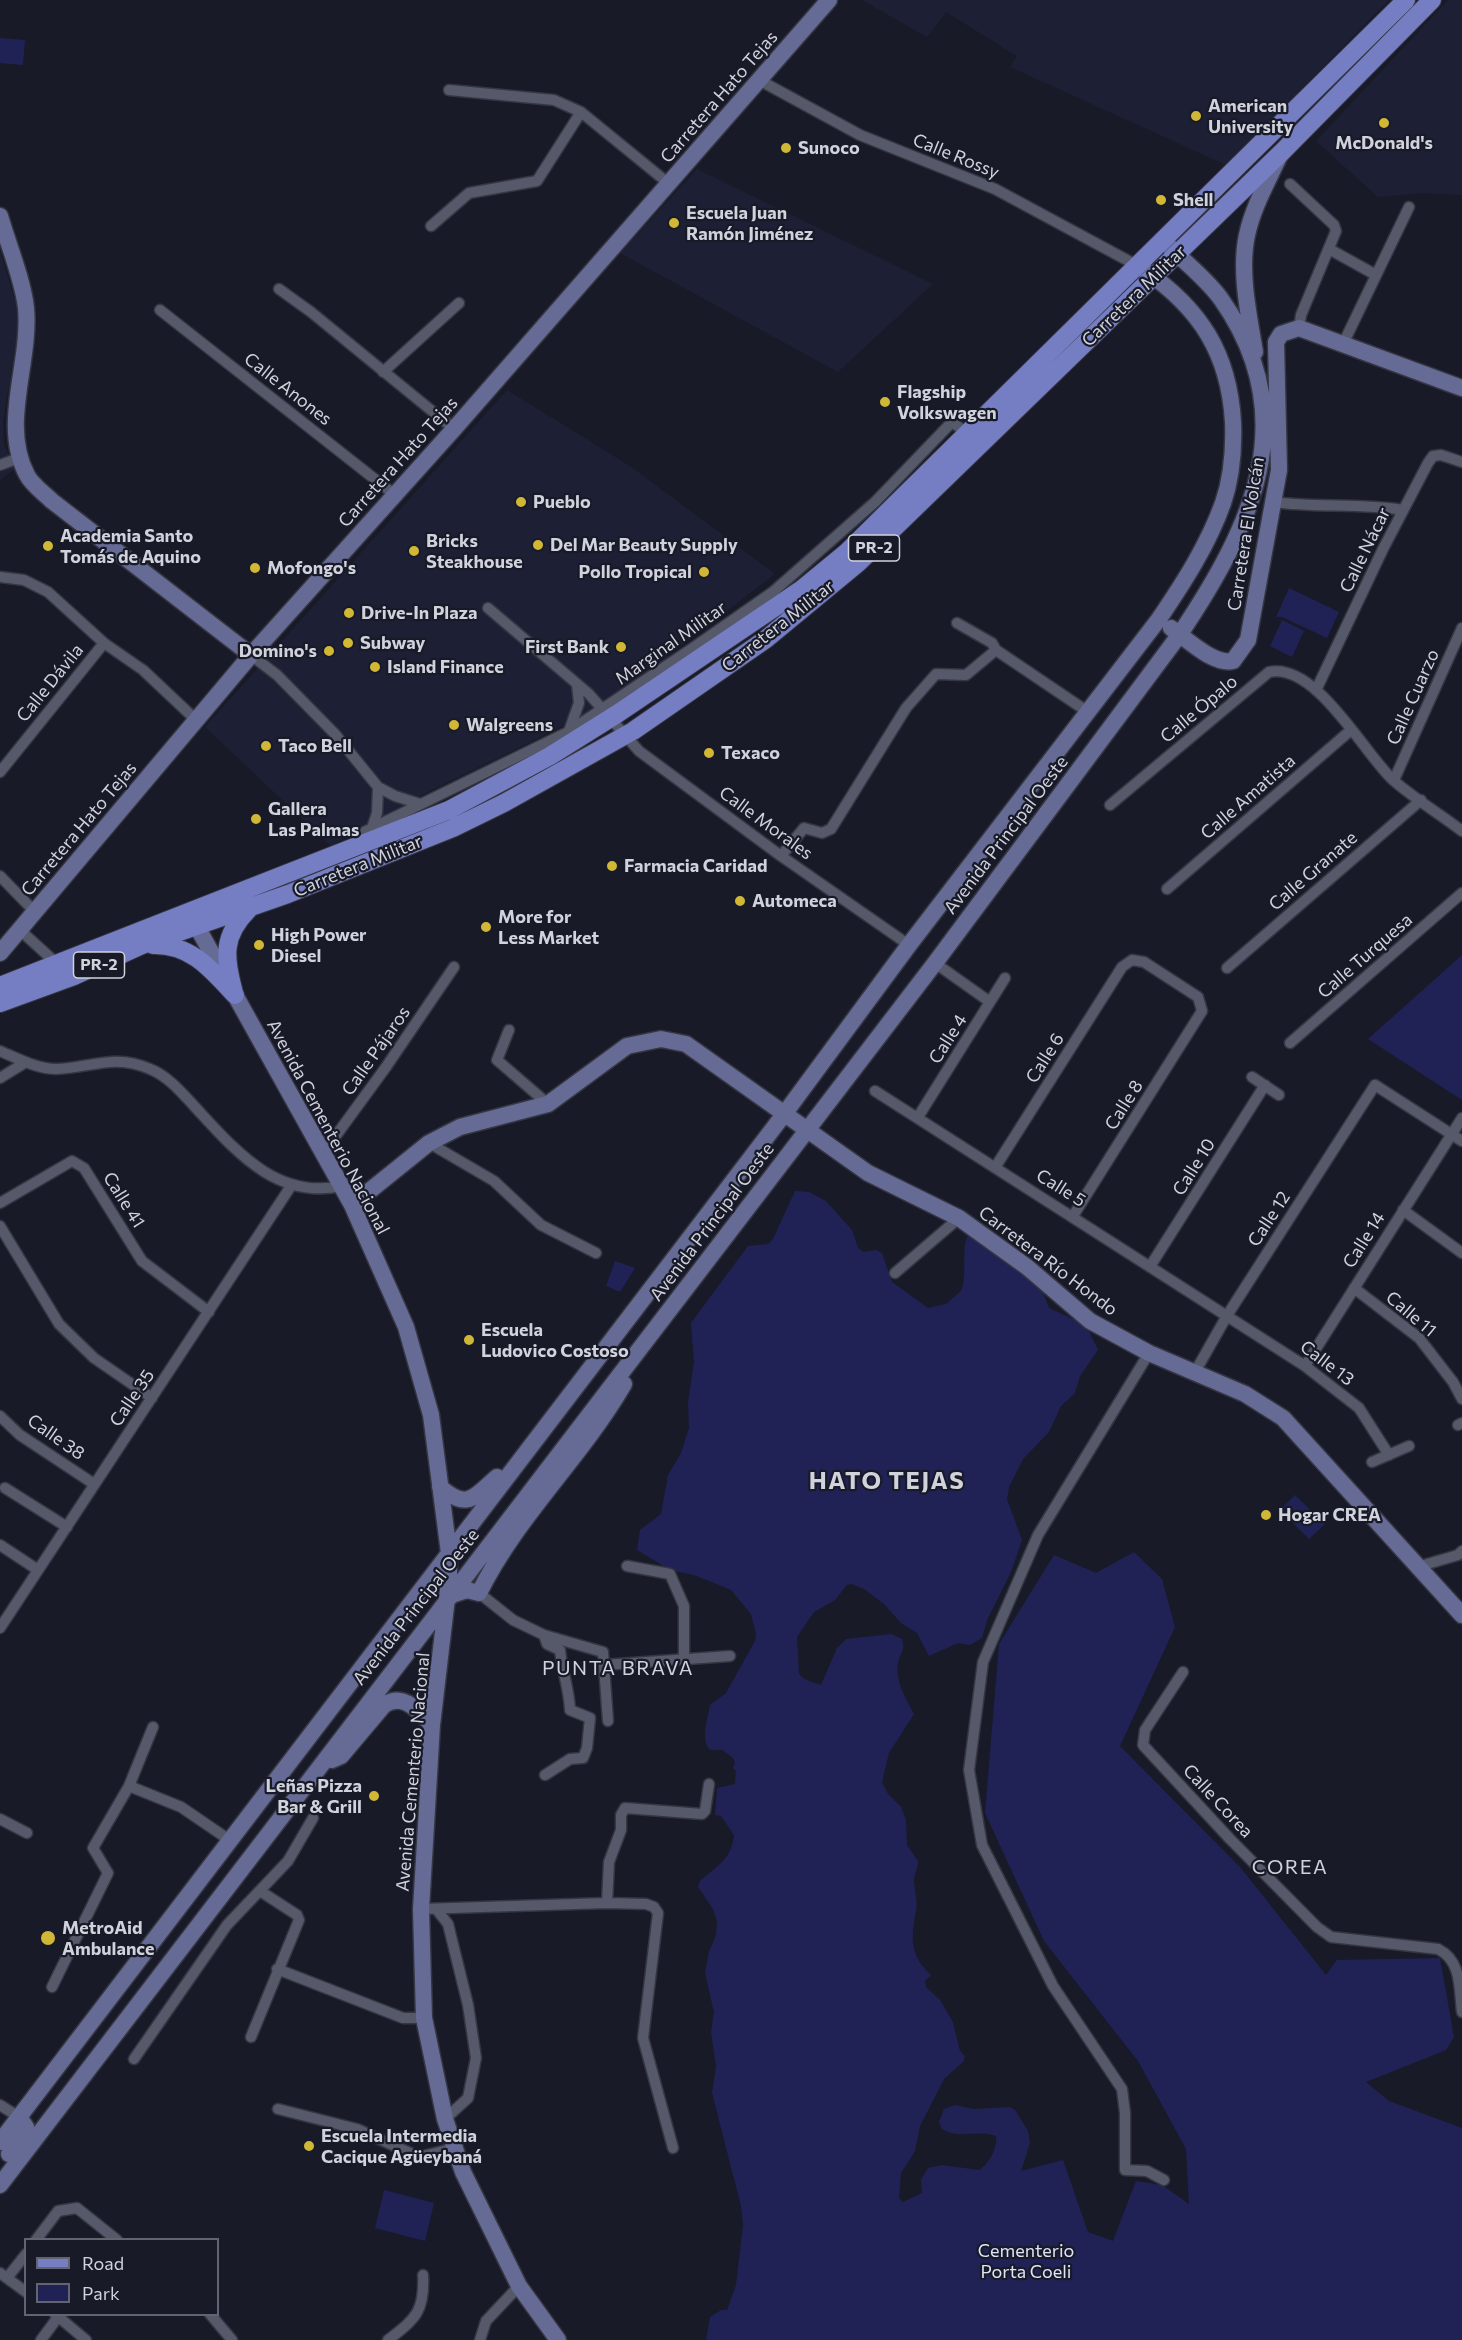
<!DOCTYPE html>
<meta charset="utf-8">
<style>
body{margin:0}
#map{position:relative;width:1462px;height:2340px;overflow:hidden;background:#181a28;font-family:Commissioner,sans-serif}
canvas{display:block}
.legend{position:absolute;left:24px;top:2238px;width:195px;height:78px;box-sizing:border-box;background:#181a28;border:2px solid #626470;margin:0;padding:8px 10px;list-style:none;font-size:18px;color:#d0d2dc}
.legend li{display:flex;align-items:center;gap:12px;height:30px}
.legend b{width:30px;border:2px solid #626470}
</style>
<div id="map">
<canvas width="1462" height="2340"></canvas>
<ul class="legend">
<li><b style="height:8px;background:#757ec2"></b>Road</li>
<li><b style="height:16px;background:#202256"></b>Park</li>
</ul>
</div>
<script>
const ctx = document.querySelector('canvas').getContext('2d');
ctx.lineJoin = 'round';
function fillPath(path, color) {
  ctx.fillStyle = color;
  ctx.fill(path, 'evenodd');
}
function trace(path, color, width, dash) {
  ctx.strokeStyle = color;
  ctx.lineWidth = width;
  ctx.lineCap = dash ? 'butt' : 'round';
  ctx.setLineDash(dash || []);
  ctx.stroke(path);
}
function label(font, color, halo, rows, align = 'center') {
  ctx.font = font + ' Commissioner,sans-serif';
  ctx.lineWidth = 4.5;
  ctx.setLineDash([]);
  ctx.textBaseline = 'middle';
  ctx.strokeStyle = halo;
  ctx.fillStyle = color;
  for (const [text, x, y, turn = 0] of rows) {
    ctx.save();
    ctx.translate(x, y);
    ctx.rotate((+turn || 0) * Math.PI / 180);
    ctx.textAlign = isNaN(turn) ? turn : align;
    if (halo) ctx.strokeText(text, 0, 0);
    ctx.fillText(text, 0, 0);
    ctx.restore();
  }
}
fillPath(new Path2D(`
 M862,0H1389L1226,165L1010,67L1017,56L946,12L927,37Z
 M1448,0H1462V195L1422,193L1378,197L1316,141Z
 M697,169L933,284L838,372L620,253Z
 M0,251L16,304L18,330L3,422L4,445L15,469L0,480Z
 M507,390L630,466L775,574L623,691L575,720L420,796L331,846L205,727Z`), '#1d2034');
fillPath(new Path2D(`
 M0,38L25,40L23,65L0,63Z
 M1289,588L1339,612L1327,638L1282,617H1276Z
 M1282,620L1304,631L1292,657L1270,646Z
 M1462,955V1100L1368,1039Z
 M795,1191L809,1192L826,1201L852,1230L858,1248L864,1252L876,1250L882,1253L892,1282L928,1308L946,1304L961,1291C968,1274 961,1253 967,1237H973L1040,1285L1049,1308L1086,1325L1098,1350L1080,1376L1075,1393L1061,1406L1049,1432L1023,1459L1009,1487L1007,1499L1022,1540L1011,1572L987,1620L982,1638L970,1645L958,1643L929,1656L917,1633L901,1623L884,1604L864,1589L852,1584L847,1585L835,1600L814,1612L797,1637L799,1674L804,1679L821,1685L837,1648L846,1639L891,1634L902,1639C906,1650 900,1653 898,1663C895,1681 906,1699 914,1714L889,1753L882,1782L888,1794L901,1807L906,1820L907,1845L918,1861C918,1868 915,1872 914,1879C914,1889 918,1900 916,1911C911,1937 909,1955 931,1975L925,1981L926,1987L940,2000L953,2022L960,2051L965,2056L963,2062L944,2079L920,2126L915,2151L901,2173L899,2198L903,2202L922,2193L921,2180L928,2168L942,2165L979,2170C989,2164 998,2147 996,2136C978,2129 960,2140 942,2129L939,2122L944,2109L955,2105L974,2109L1010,2107L1015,2110L1028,2131L1030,2143L1021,2171L1063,2160L1088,2232L1113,2241L1136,2181L1162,2185L1189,2204L1186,2149L1138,2061L1044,1941L985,1813L999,1644L1054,1555L1096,1573L1134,1552L1162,1579L1175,1627L1120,1746L1240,1867L1326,1975L1337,1960L1440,1958L1454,2037L1446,2050L1366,2082L1389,2101L1462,2128V2340H706L710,2317L721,2310H727L736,2285L743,2225L741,2206L712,2093L716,2066L711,2032L714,2012L705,1973L709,1952L716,1935L717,1921L713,1909L698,1887L700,1881C717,1866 732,1859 734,1835L721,1816L715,1815L717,1788L735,1784L736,1771L733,1768L735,1762L732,1757L722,1750H710C700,1739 708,1718 710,1705L726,1693L755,1641L756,1634L751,1614L731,1590L694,1575L670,1570L637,1550L640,1530L661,1514L668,1475L681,1453L689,1428L688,1402L694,1362L691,1323L748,1246L768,1244L773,1239Z
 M615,1261L635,1268L620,1292L606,1286Z
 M1295,1495L1325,1524L1309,1539L1280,1510Z
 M384,2190L434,2203L425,2241L375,2228Z`), '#202256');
const street = new Path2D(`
 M759,80L860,135L995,189L1138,266
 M449,90L554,100L581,112L668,183
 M1290,184L1334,225L1336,231L1301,315L1299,328
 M431,226L469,193L537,181L581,112
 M1329,249L1376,275
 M279,289L311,312L454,429
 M160,310L395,495
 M1343,344L1409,207
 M383,372L459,303
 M0,465L19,458
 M1273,502C1316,508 1360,503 1403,510
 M0,577L24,580L48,592L104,643L143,670L195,719
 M488,608L589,694L639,751L781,856L909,945
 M957,623L992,643L996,650L1088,712
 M251,655L277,675L335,734L378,787L395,796L420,804
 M1317,688L1383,549L1428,463L1433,456L1441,455L1462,462
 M569,731L579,703L577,685
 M0,772L104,643
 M1394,780L1462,628
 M1110,805L1269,672C1315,662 1362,750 1392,779C1413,798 1440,814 1462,831
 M372,828L377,813L378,787
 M356,847L364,832L568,732L690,650L774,591L875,502L952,422L968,434
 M781,856L804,828L822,833L831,829L906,708L936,674L966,675L996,650
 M0,876L35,912
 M1167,889L1351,730
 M20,930L55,962
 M935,963L990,1002
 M1227,968L1421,800
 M509,1030L497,1060L548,1104
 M1290,1043L1462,893
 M0,1051C17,1058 37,1069 56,1069C91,1068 114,1053 150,1069C168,1076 182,1093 195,1107C236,1151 276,1200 342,1186
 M1252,1077L1279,1095
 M0,1078L26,1062
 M875,1091L1305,1366L1359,1408L1389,1455
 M918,1117L1005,978
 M429,1143L494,1181L541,1225L596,1253
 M324,1152L386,1067L454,967
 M996,1166L1122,967L1132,960L1144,962L1198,997L1202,1011L1073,1216
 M0,1203L72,1161L84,1168L142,1261L209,1312
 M1403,1210L1462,1253
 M0,1226L59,1324L94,1358L152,1398
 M1151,1265L1265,1085
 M895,1273L959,1218
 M1354,1288L1419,1338L1453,1382L1462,1399
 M1149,1353L1038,1535L983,1662L969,1770L982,1845L1053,1986L1122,2089L1125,2113V2170L1147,2171L1164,2180
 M1305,1366L1462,1118
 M1195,1372L1228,1314L1375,1085L1462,1141
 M0,1416L20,1435L94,1484
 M1458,1425L1462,1423
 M1372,1462L1409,1446
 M5,1488L67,1527
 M0,1545L38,1570
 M627,1566L670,1574L684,1606V1659
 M1417,1567L1458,1555L1462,1551
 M479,1593L513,1620L544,1635L603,1652L608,1721
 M0,1628L291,1186
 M544,1635L547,1644L560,1650C562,1671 569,1688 570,1710L590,1718L587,1748L583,1758L570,1759L545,1775
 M604,1665L730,1656
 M1183,1672L1145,1730L1143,1745L1230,1839L1317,1927L1331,1937L1438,1949C1462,1961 1459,1988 1462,2012
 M129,1786L181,1807L228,1839
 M0,1819L27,1833
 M607,1903L609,1862L621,1830V1815L625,1808L702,1814L705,1811L709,1784
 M421,1909L607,1903L646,1904L654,1907L658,1913L643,2038L673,2148
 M437,1910L448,1924L468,2005L476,2058L468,2098L445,2119
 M277,1969L403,2018H424
 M52,1987L108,1873L93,1848L129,1786L153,1727
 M251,2037L299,1920L297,1915L260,1891
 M134,2059L227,1925L288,1861L313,1818
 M0,2105L19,2117
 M278,2109L357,2129L419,2157L455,2148
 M36,2240L58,2211L77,2208L117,2240
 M0,2273L26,2292
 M7,2278L26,2254
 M55,2314L86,2340
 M210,2314L232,2340
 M41,2340L58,2317
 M388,2340C415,2319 425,2312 423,2275
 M480,2340L486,2321L519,2286`);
const secondary = new Path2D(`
 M0,216C8,244 23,280 26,308C31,363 0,424 27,475C32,485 44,493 52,501L251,655
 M1255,352C1249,316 1239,271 1247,235C1253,207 1267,183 1279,157
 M1171,628C1187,639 1213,665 1233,661L1248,640L1279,470L1276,342L1281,334L1299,328L1462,388
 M191,916L352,1205L406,1327L431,1415L449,1553V1581L432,1725L421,1909L424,2018L445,2119L463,2172L519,2286L558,2340
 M0,953L251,655L454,429L829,0
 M352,1205L429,1143L460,1127L548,1104L627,1046L661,1039L686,1044L868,1173L959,1218L1027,1267L1090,1321L1149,1353L1245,1394L1283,1418L1462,1615
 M440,1487C468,1511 474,1497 497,1477
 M449,1596L467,1590L479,1593C517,1516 581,1458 624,1384
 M332,1760L341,1756L384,1705C404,1692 418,1711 432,1725
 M0,2142L785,1113L909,945L1159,619C1184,582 1208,545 1223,503C1232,477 1234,449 1233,422C1229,354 1201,309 1144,270
 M9,2154L26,2127L19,2117
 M0,2185L935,963L1180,634C1251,528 1305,418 1221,299C1207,279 1184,262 1167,244`);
const primary = new Path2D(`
 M153,945C191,944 211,969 235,995
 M0,986L449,810L550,756L617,714L802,589L847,552L1406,0
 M234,993C225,957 221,937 249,909
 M0,1003L74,976L142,945L288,894L453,828L504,803L633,731L766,639L858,563L1282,152L1432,0`);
trace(street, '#353641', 13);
trace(secondary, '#353641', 19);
trace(primary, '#353641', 20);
trace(street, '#555969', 10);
trace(secondary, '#656b95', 16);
trace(primary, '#757ec2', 18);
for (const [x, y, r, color] of [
 [1196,116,6,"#d1b736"],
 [1384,123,6,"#d1b736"],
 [786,148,6,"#d1b736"],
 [1161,200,6,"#d1b736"],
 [674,223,6,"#d1b736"],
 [885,402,6,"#d1b736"],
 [521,502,6,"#d1b736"],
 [538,545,6,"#d1b736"],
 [48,546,6,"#d1b736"],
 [414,551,6,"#d1b736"],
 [255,568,6,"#d1b736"],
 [704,572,6,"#d1b736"],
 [349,613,6,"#d1b736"],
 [348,643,6,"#d1b736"],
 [621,647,6,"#d1b736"],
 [329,651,6,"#d1b736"],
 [375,667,6,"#d1b736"],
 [454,725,6,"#d1b736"],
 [266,746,6,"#d1b736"],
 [709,753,6,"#d1b736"],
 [256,819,6,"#d1b736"],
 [612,866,6,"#d1b736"],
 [740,901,6,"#d1b736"],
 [486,927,6,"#d1b736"],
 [259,945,6,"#d1b736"],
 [469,1340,6,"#d1b736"],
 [1266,1515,6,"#d1b736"],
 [374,1796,6,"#d1b736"],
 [48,1938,8,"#d1b736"],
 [309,2146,6,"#d1b736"]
]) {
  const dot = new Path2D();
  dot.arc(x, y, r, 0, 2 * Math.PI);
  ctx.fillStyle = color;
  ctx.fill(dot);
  trace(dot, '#181a28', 2);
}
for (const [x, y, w] of [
 [874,548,51],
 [99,965,51]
]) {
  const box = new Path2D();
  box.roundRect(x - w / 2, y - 13, w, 26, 4.5);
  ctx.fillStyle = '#181a28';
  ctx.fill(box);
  trace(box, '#d0d2dc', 1.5);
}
label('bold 16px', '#d0d2dc', null, [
 ["PR-2",874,548],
 ["PR-2",99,965]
]);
label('18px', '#d0d2dc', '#181a28', [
 ["Carretera Hato Tejas",719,97,-49],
 ["Calle Rossy",956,156,22],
 ["Carretera Militar",1134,296,-44],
 ["Calle Anones",288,389,38],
 ["Carretera Hato Tejas",398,462,-48],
 ["Carretera El Volcán",1246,534,-81],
 ["Calle Nácar",1365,550,-64],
 ["Carretera Militar",778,626,-38],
 ["Marginal Militar",671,643,-35],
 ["Calle Dávila",50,683,-51],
 ["Calle Cuarzo",1413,697,-66],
 ["Calle Ópalo",1199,709,-40],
 ["Calle Amatista",1248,797,-41],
 ["Calle Morales",766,823,36],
 ["Carretera Hato Tejas",79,829,-50],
 ["Avenida Principal Oeste",1006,835,-53],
 ["Carretera Militar",358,866,-22],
 ["Calle Granate",1313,871,-41],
 ["Calle Turquesa",1365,956,-41],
 ["Calle 4",948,1039,-58],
 ["Calle Pájaros",376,1051,-55],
 ["Calle 6",1045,1058,-58],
 ["Calle 8",1124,1105,-58],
 ["Avenida Cementerio Nacional",328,1127,62],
 ["Calle 10",1194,1167,-58],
 ["Calle 5",1061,1188,32],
 ["Calle 41",124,1200,58],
 ["Calle 12",1269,1219,-57],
 ["Avenida Principal Oeste",712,1222,-53],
 ["Calle 14",1364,1240,-58],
 ["Carretera Río Hondo",1048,1261,37],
 ["Calle 11",1411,1314,40],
 ["Calle 13",1327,1363,37],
 ["Calle 35",132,1398,-56],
 ["Calle 38",56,1437,35],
 ["Avenida Principal Oeste",416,1607,-52],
 ["Avenida Cementerio Nacional",413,1772,-85],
 ["Calle Corea",1218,1801,47]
]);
label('bold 18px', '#d0d2dc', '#181a28', [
 ["American",1208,106],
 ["University",1208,127],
 ["McDonald's",1384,143,"center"],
 ["Sunoco",798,148],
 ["Shell",1173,200],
 ["Escuela Juan",686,213],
 ["Ramón Jiménez",686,234],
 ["Flagship",897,392],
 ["Volkswagen",897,413],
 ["Pueblo",533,502],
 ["Academia Santo",60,536],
 ["Tomás de Aquino",60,557],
 ["Bricks",426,541],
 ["Steakhouse",426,562],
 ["Del Mar Beauty Supply",550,545],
 ["Mofongo's",267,568],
 ["Pollo Tropical",692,572,"right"],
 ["Drive-In Plaza",361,613],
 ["Subway",360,643],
 ["First Bank",609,647,"right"],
 ["Domino's",317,651,"right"],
 ["Island Finance",387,667],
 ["Walgreens",466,725],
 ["Taco Bell",278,746],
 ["Texaco",721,753],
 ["Gallera",268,809],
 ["Las Palmas",268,830],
 ["Farmacia Caridad",624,866],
 ["Automeca",752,901],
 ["More for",498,917],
 ["Less Market",498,938],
 ["High Power",271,935],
 ["Diesel",271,956],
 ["Escuela",481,1330],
 ["Ludovico Costoso",481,1351],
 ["Hogar CREA",1278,1515],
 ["Leñas Pizza",362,1786,"right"],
 ["Bar & Grill",362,1807,"right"],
 ["MetroAid",62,1928],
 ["Ambulance",62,1949],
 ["Escuela Intermedia",321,2136],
 ["Cacique Agüeybaná",321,2157]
], 'left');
label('18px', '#dfe3f9', '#181a28', [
 ["Cementerio",1026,2251],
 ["Porta Coeli",1026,2272]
]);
ctx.letterSpacing = '1.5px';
label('20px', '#d0d2dc', '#181a28', [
 ["PUNTA BRAVA",618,1668],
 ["COREA",1290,1867]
]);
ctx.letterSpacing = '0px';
ctx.letterSpacing = '1.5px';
label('bold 24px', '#d0d2dc', '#181a28', [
 ["HATO TEJAS",887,1481]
]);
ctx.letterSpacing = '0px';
</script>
